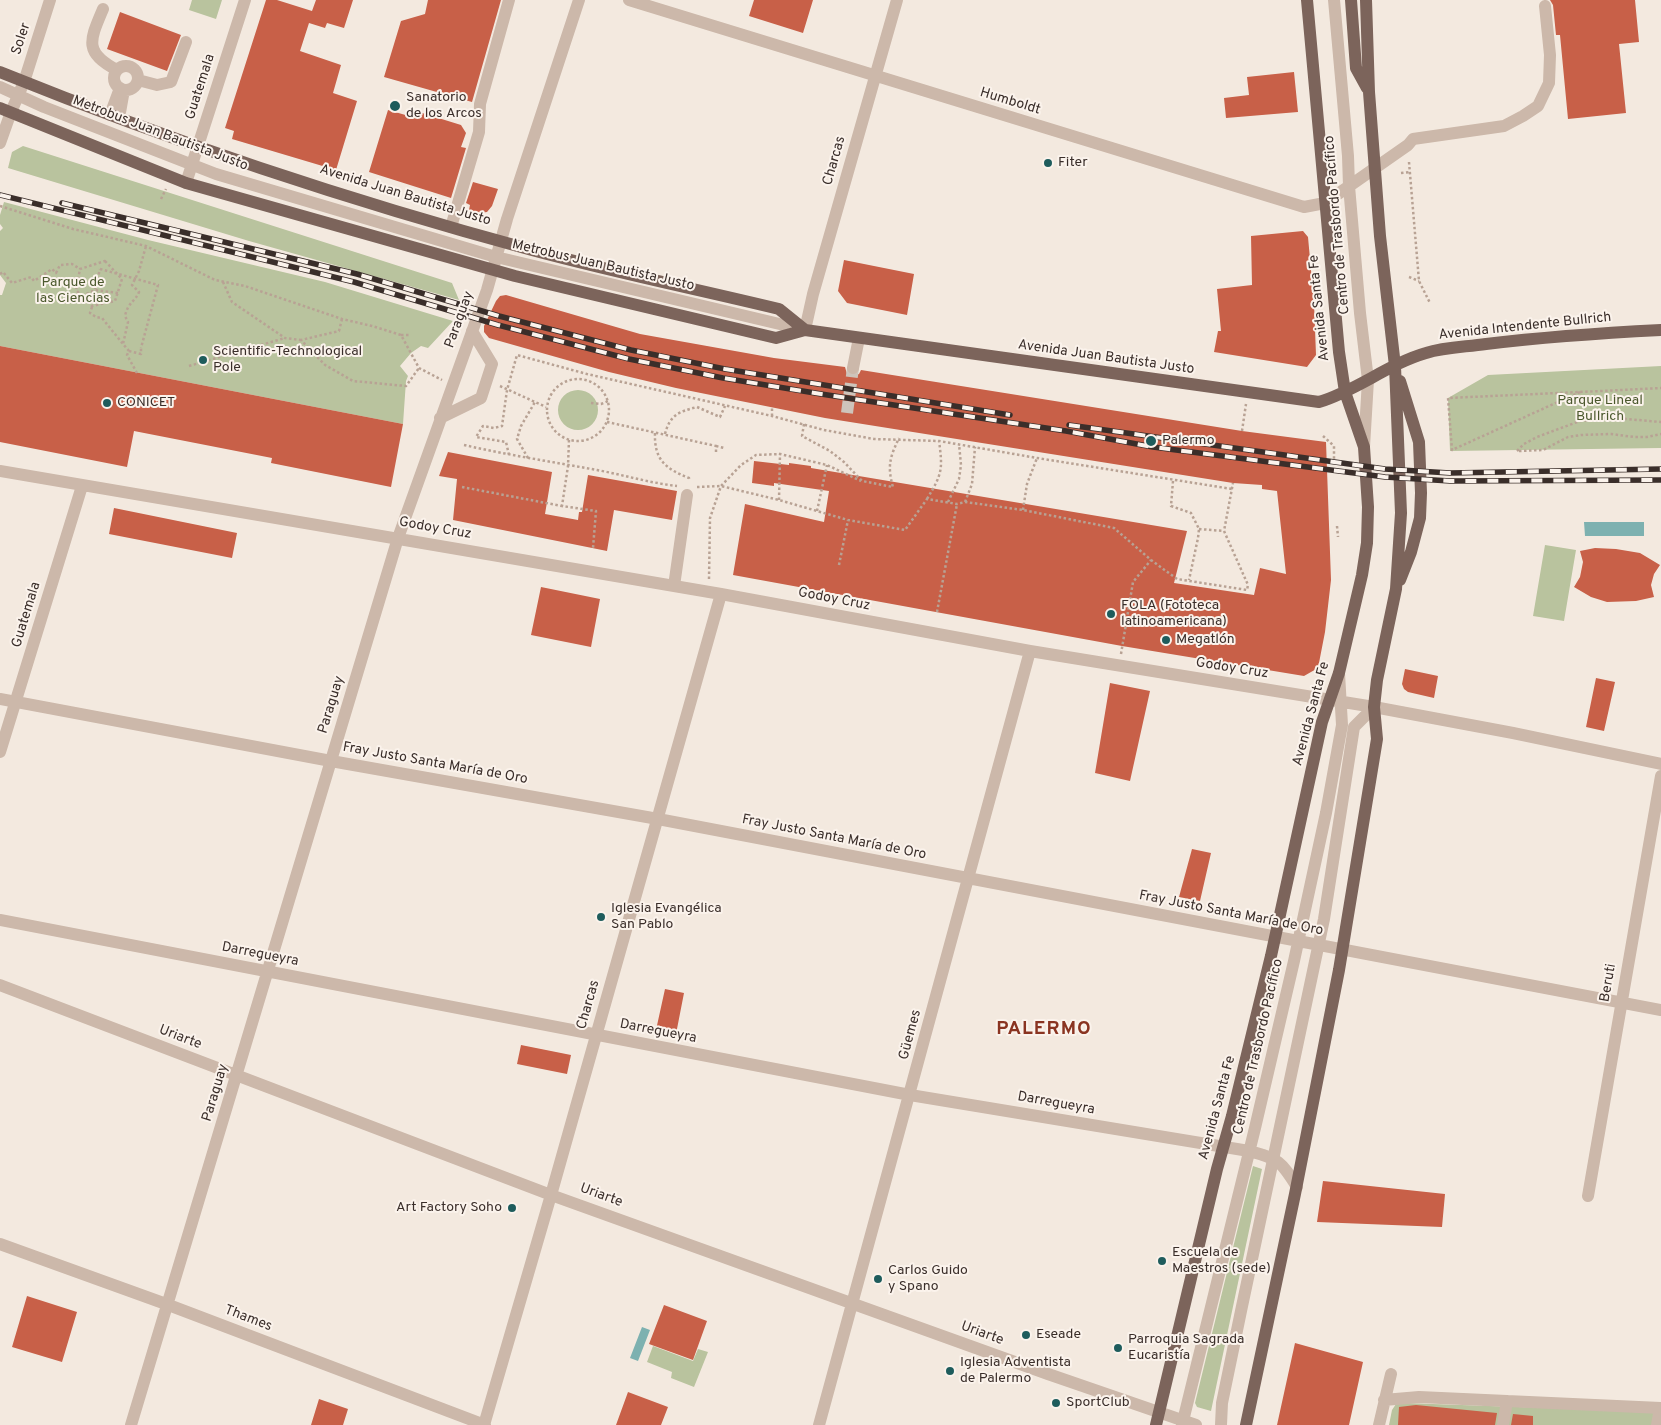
<!DOCTYPE html>
<meta charset="utf-8">
<style>
body{margin:0}
canvas{display:block;background:#f3e9df}
</style>
<canvas width="1661" height="1425"></canvas>
<script>
const ctx = document.querySelector('canvas').getContext('2d');
ctx.lineJoin = 'round';
function fillPath(path, color) {
  ctx.fillStyle = color;
  ctx.fill(path, 'evenodd');
}
function trace(path, color, width, dash) {
  ctx.strokeStyle = color;
  ctx.lineWidth = width;
  ctx.lineCap = dash ? 'butt' : 'round';
  ctx.setLineDash(dash || []);
  ctx.stroke(path);
}
function label(font, color, halo, rows, align = 'center') {
  ctx.font = font + ' Overpass,sans-serif';
  ctx.lineWidth = 4;
  ctx.setLineDash([]);
  ctx.textBaseline = 'middle';
  ctx.strokeStyle = halo;
  ctx.fillStyle = color;
  for (const [text, x, y, turn = 0] of rows) {
    ctx.save();
    ctx.translate(x, y);
    ctx.rotate((+turn || 0) * Math.PI / 180);
    ctx.textAlign = isNaN(turn) ? turn : align;
    if (halo) ctx.strokeText(text, 0, 0);
    ctx.fillText(text, 0, 0);
    ctx.restore();
  }
}
fillPath(new Path2D(`
 M192,0H222L216,19L189,10Z
 M23,146L452,283L459,300L249,241L8,168L12,152Z
 M4,202L148,240L325,282L453,321L428,348L421,346L411,353L400,366L408,376L406,381L403,424L0,346V295H2L6,283L0,275V231L3,228L0,224V215Z
 M1661,366V448L1450,451L1448,398L1488,375Z
 M558 410a20 20 0 1 1 40 0a20 20 0 1 1-40 0Z
 M1545,545L1576,550L1564,621L1533,616Z
 M1253,1166L1262,1169L1211,1411L1197,1407L1195,1403Z
 M653,1346L693,1361L698,1349L708,1352L694,1387L671,1378L672,1372L647,1362Z
 M1404,1403L1661,1412V1425H1389L1392,1410L1396,1404Z`), '#b9c39e');
fillPath(new Path2D(`
 M1584,522H1644V536H1585Z
 M642,1327L650,1330L638,1361L630,1358Z`), '#7db1b0');
fillPath(new Path2D(`
 M266,0H277L312,11L316,0H353L344,28L327,23L325,28L309,23L300,51L341,65L333,93L357,101L336,170L232,139L234,131L225,128Z
 M428,0H501L472,102L384,77L401,21L425,14Z
 M754,0H813L803,33L749,16Z
 M1550,0H1635L1639,42L1619,44L1626,113L1568,119L1560,35H1556L1553,5Z
 M120,12L181,35L167,71L107,49Z
 M1294,72L1298,112L1226,118L1224,98L1249,95L1247,77Z
 M388,110L416,118L419,112L461,125L466,133L461,147L466,148L451,198L369,172Z
 M473,182L498,189L492,206L487,212L480,213L469,210L470,205L466,203Z
 M1303,231L1308,237L1314,303L1316,355L1307,367L1214,352L1218,331H1221L1217,289L1252,285L1251,236Z
 M844,260L914,274L907,315L847,303L838,291Z
 M506,295L640,334L774,358L845,367L847,374L852,376L859,374L861,370L1242,431L1326,442L1331,580L1325,632L1318,668L1304,676L1122,646L733,575L745,504L824,522L829,491L774,483V486L752,483L754,461L789,465V463L811,466V468L1187,531L1174,583L1254,595L1260,568L1286,574L1277,491L1262,489V485L1233,483L825,418L676,388L609,372L489,338L484,332V326L496,301L500,296Z
 M0,346L403,424L391,487L271,463L272,458L134,431L127,467L0,442Z
 M448,452L552,472L545,514L578,520L579,512H582L588,475L677,491L672,520L614,510L607,551L453,520L457,479L439,476Z
 M114,508L237,533L232,558L109,534Z
 M1595,548L1616,549L1640,553L1660,565L1654,574L1651,585L1654,597L1636,601L1607,602L1591,597L1574,587L1580,577L1583,562L1580,551Z
 M541,587L600,599L591,647L531,635Z
 M1405,669L1438,676L1434,698L1408,692L1404,689L1402,684Z
 M1596,678L1615,682L1604,731L1586,727Z
 M1110,683L1150,691L1130,781L1095,773Z
 M1192,849L1211,853L1200,901L1179,897Z
 M665,989L684,993L676,1034L656,1030Z
 M521,1045L571,1055L567,1074L517,1064Z
 M1323,1181L1445,1194L1442,1227L1317,1222Z
 M27,1296L77,1312L62,1362L12,1347Z
 M664,1305L707,1321L693,1360L649,1344Z
 M1295,1343L1363,1362L1349,1425H1277Z
 M628,1392L668,1407L661,1425H616Z
 M319,1399L348,1409L343,1425H311Z
 M1416,1405L1497,1413L1495,1425H1398L1399,1407Z
 M1513,1414L1533,1416V1425H1511Z`), '#c86048');
trace(new Path2D(`
 M847,413L853,368`), '#cec4bb', 12, [12, 6]);
trace(new Path2D(`
 M1409,162L1419,281L1430,303
 M1401,173L1410,172
 M161,199L166,189
 M0,206L73,229L146,246L215,280L245,286L342,319L372,326L401,335L419,368L442,380
 M105,261L122,279L115,301L92,306L76,290L80,269Z
 M0,274L3,272L12,283L31,277L34,281L52,269L56,273L60,265L72,264L80,269
 M1409,277L1419,281
 M223,282L232,302L285,338L301,340
 M95,289L100,269
 M82,296L95,290L118,293
 M92,307L90,313L96,317L102,318L123,344
 M342,319L339,331L301,340L325,365L353,381L406,386L419,368
 M401,335H411
 M129,351L141,354V348
 M189,366L285,338
 M137,373L127,355L129,351L123,344L128,322L125,316C128,302 135,302 139,292L132,285L139,271L146,246
 M547 410a31 31 0 1 1 62 0a31 31 0 1 1-62 0Z
 M500,386L546,407
 M1580,392L1452,450L1448,398L1580,392L1661,388
 M591,403L601,404L608,401
 M772,416V408
 M607,422L716,446V454
 M804,424L802,436L830,451L844,462L862,481L893,487C887,466 890,457 899,438
 M1242,431L1246,404
 M655,433C654,460 666,469 689,478V481
 M665,434C670,415 678,412 697,407L720,417L725,406
 M1323,436L1334,446V460
 M569,440L568,466L562,506L596,511L593,548
 M464,445C508,455 553,462 597,470C624,475 650,483 677,486
 M716,446L724,448
 M1517,451L1524,444L1537,437L1580,421L1615,418L1661,422
 M1519,451L1543,450L1568,437L1581,435L1611,434L1634,437H1647L1661,434
 M509,455L506,442L476,437L483,426L494,428L502,426L507,390L517,355L587,374L772,416L824,430L874,439L939,441L1037,458L1232,489
 M528,458L517,439L521,426L535,402
 M1173,481L1171,506L1191,513L1199,529L1198,538L1189,580
 M462,487L562,506
 M697,487L721,486L779,500L848,520L905,530L927,499L957,504L965,502L1023,510L1114,528L1151,560L1177,579L1247,590L1248,585L1224,531L1233,483
 M927,499C942,474 943,470 939,441
 M779,500L780,454L827,465L861,481
 M948,502L959,479L961,465L959,444
 M965,502L972,484L975,447
 M1023,510L1027,484L1037,458
 M817,511L827,465
 M1337,526L1338,537
 M1199,529L1224,531
 M839,565L848,520
 M709,579L710,518L721,486L741,465L756,455L780,454
 M937,612L957,504
 M1121,654L1133,582L1151,560`), '#b8a294', 2.5, [2.5, 2.5]);
trace(new Path2D(`
 M629,0L1304,207L1325,203L1408,145L1413,139L1504,126L1523,116L1538,106L1549,83L1550,55L1545,6
 M1334,0L1348,156L1349,186L1360,313L1368,380L1364,447
 M103,9C90,40 83,52 117,70
 M114 78a12 12 0 1 1 24 0a12 12 0 1 1-24 0Z
 M138,80L157,85L171,82L186,42
 M0,87L44,107L216,174L496,257L805,330L813,294L897,0
 M110,115L120,88
 M119,118L124,90
 M0,143L11,112L24,82L50,0
 M186,183L245,0
 M451,227L479,132L480,104L509,0
 M853,368L859,338
 M440,418L481,398L492,364L472,331
 M0,471L721,594L1030,651L1374,707L1513,733L1661,764
 M674,586L687,495
 M0,699L331,761L658,819L1661,1010
 M0,752L82,486
 M0,920L910,1095L1249,1151C1279,1159 1281,1161 1297,1187
 M0,985L551,1195L1048,1374L1196,1425
 M1588,1196L1661,776
 M0,1244L166,1304L485,1425
 M1384,1400L1419,1397L1661,1408
 M131,1425L398,538L487,290L507,219L579,0
 M484,1425L551,1195L721,594
 M819,1425L1030,651
 M1182,1425L1255,1128L1294,961L1326,813L1342,725L1339,673
 M1221,1425L1222,1403L1241,1311L1324,919L1354,727L1374,707
 M1379,1425L1391,1374
 M1503,1425L1507,1401
 M1657,1425L1660,1408`), '#ccb8aa', 12);
trace(new Path2D(`
 M1351,0L1356,68L1367,88
 M0,72C173,142 351,201 532,250C613,272 696,289 779,309L805,330
 M0,108L186,183L515,276L776,338L805,330L1319,402C1356,391 1388,364 1426,353C1445,347 1466,347 1486,344C1544,337 1602,333 1661,330
 M1400,580L1411,552L1420,518L1421,493L1419,442L1400,381
 M1156,1425L1217,1169L1232,1116L1271,956L1322,722L1339,673L1362,575L1367,543L1368,507L1364,447L1345,392L1339,352L1307,0
 M1246,1425L1295,1194L1339,970L1377,739L1374,707L1377,680L1396,589L1401,513L1395,366L1380,236L1369,92L1366,0`), '#7c645b', 12);
const rail = new Path2D(`
 M0,195L354,282L498,325L629,359L723,378L821,394L1066,431L1153,447L1385,477L1450,481L1661,480
 M62,203L357,274L499,316L631,350L725,369L1010,415
 M1069,425L1385,469L1450,473L1661,469`);
trace(rail, '#3a2e2a', 5.5);
trace(rail, '#fbf3ec', 4, [11]);
trace(new Path2D(`
 M100,269L158,285L141,348`), '#b8a294', 2.5, [2.5, 2.5]);
for (const [x, y, r, color] of [
 [395,106,6,"#1e5c5c"],
 [1048,163,5,"#1e5c5c"],
 [203,360,5,"#1e5c5c"],
 [107,403,5,"#1e5c5c"],
 [1151,441,6,"#1e5c5c"],
 [1111,614,5,"#1e5c5c"],
 [1166,640,5,"#1e5c5c"],
 [601,917,5,"#1e5c5c"],
 [512,1208,5,"#1e5c5c"],
 [1162,1261,5,"#1e5c5c"],
 [878,1279,5,"#1e5c5c"],
 [1026,1335,5,"#1e5c5c"],
 [1118,1348,5,"#1e5c5c"],
 [950,1371,5,"#1e5c5c"],
 [1056,1403,5,"#1e5c5c"]
]) {
  const dot = new Path2D();
  dot.arc(x, y, r, 0, 2 * Math.PI);
  ctx.fillStyle = color;
  ctx.fill(dot);
  trace(dot, '#fbf3ec', 2);
}
label('14px', '#3a2e2a', '#fbf3ec', [
 ["Soler",22,39,-72],
 ["Guatemala",201,87,-72],
 ["Humboldt",1010,102,17],
 ["Metrobus Juan Bautista Justo",160,134,21],
 ["Charcas",835,161,-74],
 ["Avenida Juan Bautista Justo",405,196,17],
 ["Centro de Trasbordo Pacífico",1338,225,-95],
 ["Metrobus Juan Bautista Justo",603,266,13],
 ["Avenida Santa Fe",1320,308,-96],
 ["Paraguay",460,320,-70],
 ["Avenida Intendente Bullrich",1525,327,-6],
 ["Avenida Juan Bautista Justo",1106,358,8],
 ["Godoy Cruz",435,529,10],
 ["Godoy Cruz",834,600,11],
 ["Guatemala",27,615,-73],
 ["Godoy Cruz",1232,669,9],
 ["Paraguay",332,705,-73],
 ["Avenida Santa Fe",1312,714,-75],
 ["Fray Justo Santa María de Oro",435,764,10],
 ["Fray Justo Santa María de Oro",834,838,11],
 ["Fray Justo Santa María de Oro",1231,914,11],
 ["Darregueyra",260,955,11],
 ["Beruti",1609,983,-80],
 ["Charcas",589,1005,-74],
 ["Darregueyra",658,1032,11],
 ["Güemes",911,1035,-75],
 ["Uriarte",180,1038,21],
 ["Centro de Trasbordo Pacífico",1259,1047,-77],
 ["Paraguay",216,1093,-73],
 ["Darregueyra",1056,1104,10],
 ["Avenida Santa Fe",1218,1108,-75],
 ["Uriarte",601,1196,20],
 ["Thames",248,1319,21],
 ["Uriarte",982,1334,20]
]);
label('14px', '#3a2e2a', '#fbf3ec', [
 ["Sanatorio",406,98],
 ["de los Arcos",406,114],
 ["Fiter",1058,163],
 ["Scientific-Technological",213,352],
 ["Pole",213,368],
 ["CONICET",117,403],
 ["Palermo",1162,441],
 ["FOLA (Fototeca",1121,606],
 ["latinoamericana)",1121,622],
 ["Megatlón",1176,640],
 ["Iglesia Evangélica",611,909],
 ["San Pablo",611,925],
 ["Art Factory Soho",502,1208,"right"],
 ["Escuela de",1172,1253],
 ["Maestros (sede)",1172,1269],
 ["Carlos Guido",888,1271],
 ["y Spano",888,1287],
 ["Eseade",1036,1335],
 ["Parroquia Sagrada",1128,1340],
 ["Eucaristía",1128,1356],
 ["Iglesia Adventista",960,1363],
 ["de Palermo",960,1379],
 ["SportClub",1066,1403]
], 'left');
label('14px', '#4b582d', '#fbf3ec', [
 ["Parque de",73,283],
 ["las Ciencias",73,299],
 ["Parque Lineal",1600,401],
 ["Bullrich",1600,417]
]);
ctx.letterSpacing = '1px';
label('bold 19px', '#8a3421', '#fbf3ec', [
 ["PALERMO",1044,1030]
]);
ctx.letterSpacing = '0px';
</script>
